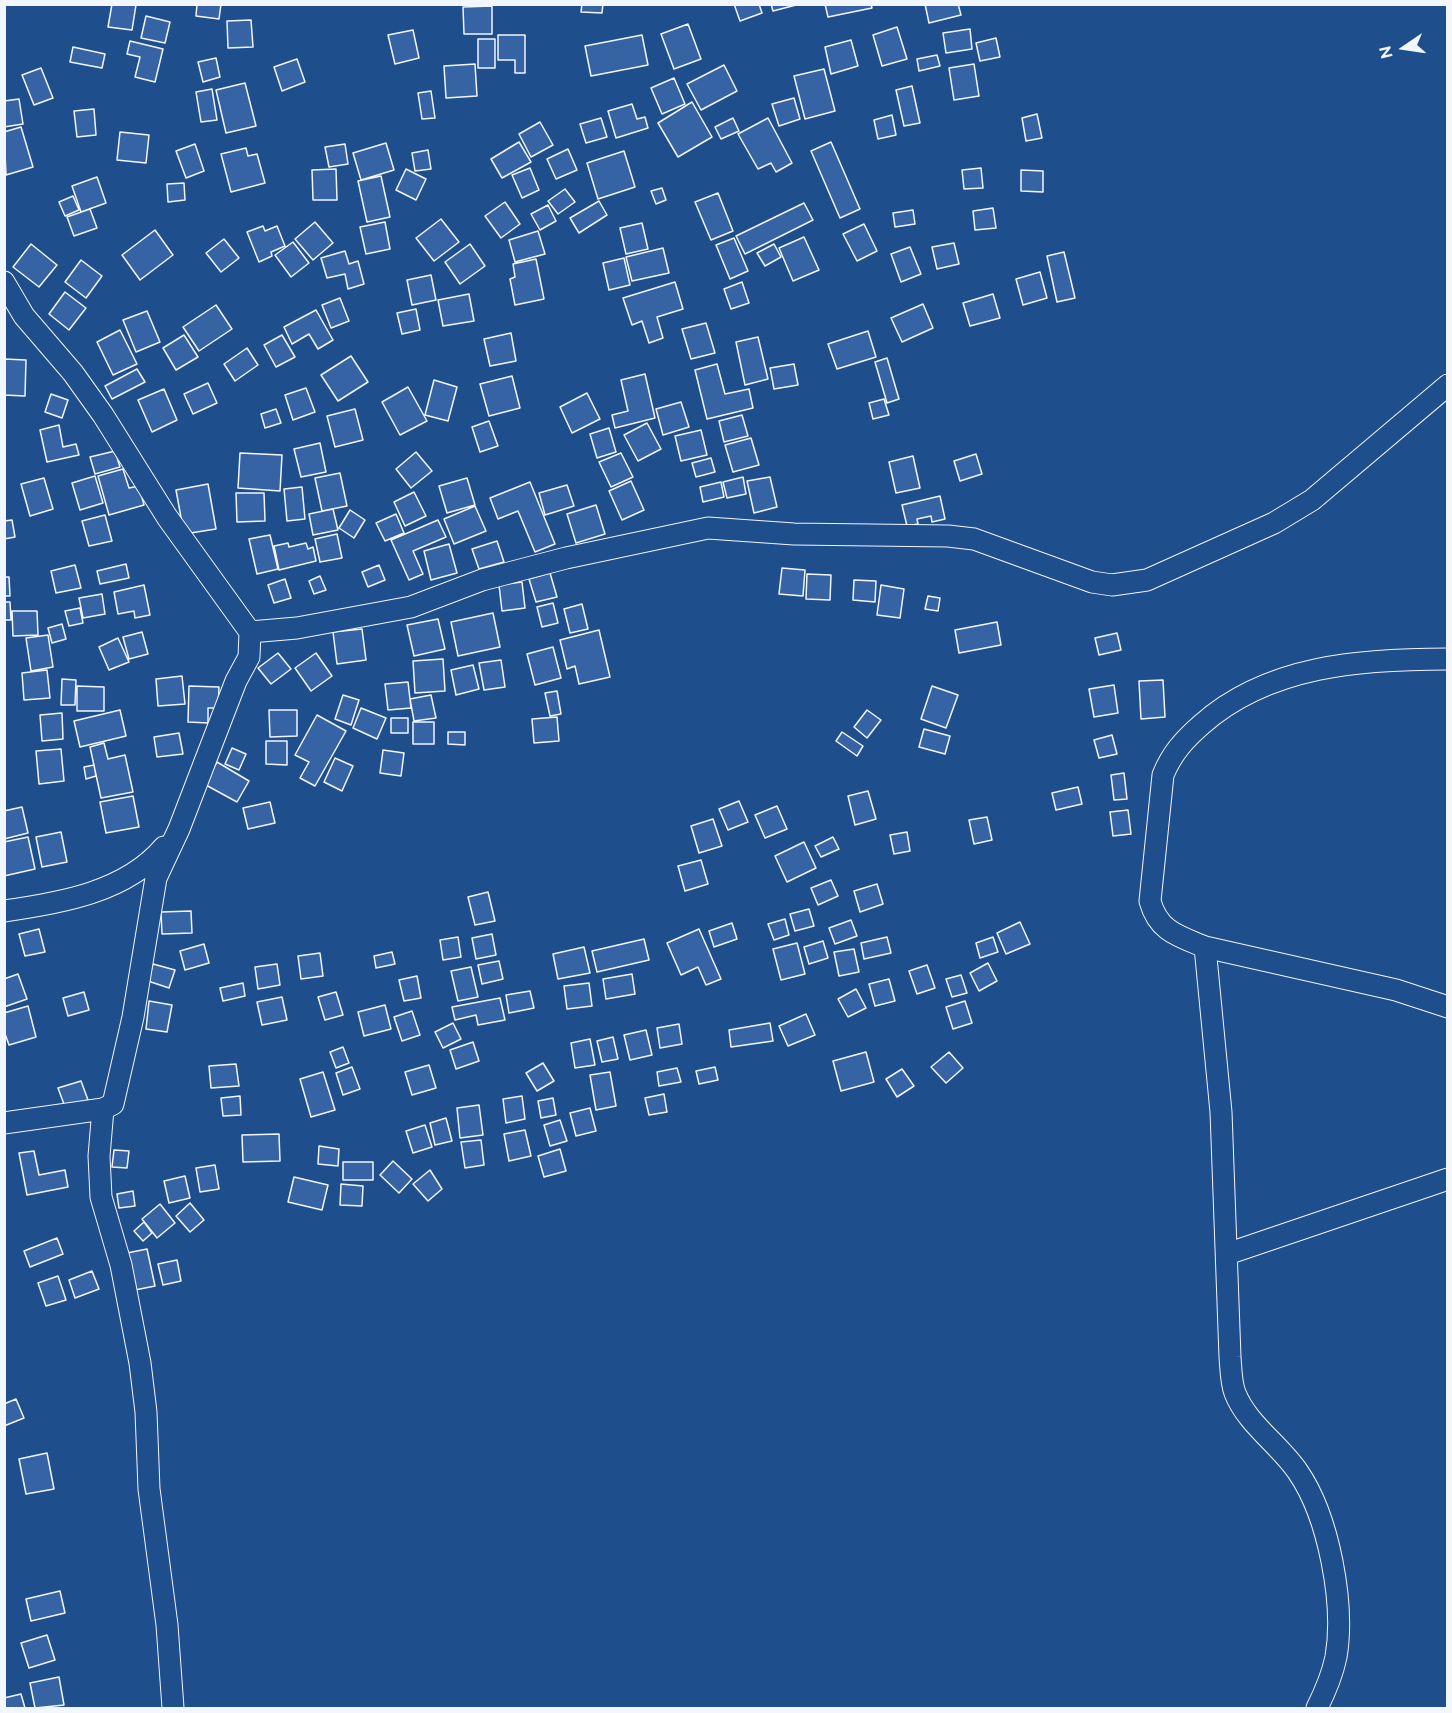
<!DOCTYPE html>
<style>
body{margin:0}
#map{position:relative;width:1452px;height:1713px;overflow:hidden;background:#1f4e8c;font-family:Raleway,sans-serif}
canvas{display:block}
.frame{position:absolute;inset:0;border:6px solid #f2f6ff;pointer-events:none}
.north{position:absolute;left:1374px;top:18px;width:60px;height:60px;-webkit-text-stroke:4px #1f4e8c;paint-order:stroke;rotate:257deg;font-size:16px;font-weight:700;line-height:24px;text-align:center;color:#f2f6ff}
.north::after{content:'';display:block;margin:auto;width:21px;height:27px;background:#f2f6ff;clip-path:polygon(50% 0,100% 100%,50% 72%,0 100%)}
</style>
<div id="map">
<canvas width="1452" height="1713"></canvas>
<div class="frame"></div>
<div class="north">N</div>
</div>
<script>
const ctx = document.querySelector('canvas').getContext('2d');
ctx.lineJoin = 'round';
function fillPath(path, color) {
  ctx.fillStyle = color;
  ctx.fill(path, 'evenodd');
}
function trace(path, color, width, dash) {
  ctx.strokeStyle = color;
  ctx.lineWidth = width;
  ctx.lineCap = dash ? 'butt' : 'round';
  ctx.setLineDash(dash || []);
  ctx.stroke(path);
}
const building = new Path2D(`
 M112,4L136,5L132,30L108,27Z
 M197,4H221L219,19L196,16Z
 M582,4H603L602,13L581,12Z
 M734,4H759L762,13L740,21Z
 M771,4H796V5L773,11Z
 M825,4H871L872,8L828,17Z
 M925,4H958L961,15L929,23Z
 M492,6V34H464L463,7Z
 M146,16L170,22L165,43L141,38Z
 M251,20L253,47L228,48L227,21Z
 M688,24L701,59L674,69L661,34Z
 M897,27L907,59L882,66L873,35Z
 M970,29L972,49L946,53L943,33Z
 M413,30L419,58L395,64L388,35Z
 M498,35H525V73H515V60H498Z
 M642,35L648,65L591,76L585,46Z
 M996,38L1000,57L980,61L976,43Z
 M478,39H495V68H478Z
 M851,40L858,66L831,74L825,47Z
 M130,41L163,49L155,82L135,77L140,57L127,54Z
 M73,47L105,54L102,68L70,62Z
 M937,55L940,66L919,71L917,59Z
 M216,58L220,77L203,82L198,62Z
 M297,59L305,82L282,91L274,67Z
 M475,64L477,96L446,98L444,66Z
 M974,64L979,96L954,100L949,68Z
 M724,65L737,91L701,110L687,84Z
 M41,68L53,98L34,105L22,75Z
 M824,69L835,111L805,119L794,76Z
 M674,78L685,104L662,114L651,88Z
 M245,83L256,126L226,133L216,90Z
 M912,86L920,123L904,126L896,90Z
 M212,89L217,120L201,122L196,92Z
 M431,91L435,118L422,119L418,93Z
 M794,98L800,119L779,126L772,104Z
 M19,99L23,124L4,127V101Z
 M692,102L712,137L678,157L658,123Z
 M632,104L637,119L645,117L648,128L616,138L608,111Z
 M94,109L96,135L77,137L74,111Z
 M1037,114L1042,138L1026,141L1022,118Z
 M892,115L896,135L878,139L874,120Z
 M601,118L607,137L586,143L580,124Z
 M733,118L739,131L721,139L715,127Z
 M768,118L792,163L776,172L771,163L758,169L738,134Z
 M540,122L553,145L531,157L519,134Z
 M21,127L33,167L6,175L4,132Z
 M120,132L149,135L146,163L117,160Z
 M519,142L531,162L502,178L491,159Z
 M831,142L860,209L840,218L811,151Z
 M386,143L394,170L361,180L353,153Z
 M195,144L204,171L186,178L176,151Z
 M345,144L348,164L329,167L325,147Z
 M246,148L248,156L257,154L265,183L231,192L221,154Z
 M568,149L577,170L556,179L547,159Z
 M428,150L431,169L415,171L412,153Z
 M624,151L635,187L598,199L587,163Z
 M530,168L539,190L522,198L512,175Z
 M981,168L983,188L964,189L962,170Z
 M336,169L337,200H313L312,170Z
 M406,169L426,179L416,200L396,190Z
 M1021,170L1043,171V192L1021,191Z
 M381,176L390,217L367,222L358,181Z
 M97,177L106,203L81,212L72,186Z
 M184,183L185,200L168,202L167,184Z
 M662,188L666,200L656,204L651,191Z
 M565,189L575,202L558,214L548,201Z
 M718,193L733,231L711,240L695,202Z
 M73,196L79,210L65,216L59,202Z
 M599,201L607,215L579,233L570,218Z
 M505,202L520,224L501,238L485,216Z
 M804,203L813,220L745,254L736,236Z
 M548,205L556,221L540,230L531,214Z
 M993,208L996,228L975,230L973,211Z
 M90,209L97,228L74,236L67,217Z
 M913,210L915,224L895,227L893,213Z
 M441,219L459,242L434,261L416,238Z
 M315,222L333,243L313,260L295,239Z
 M385,222L390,249L366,254L360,227Z
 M642,223L648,249L626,254L620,228Z
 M864,224L877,251L857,261L843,234Z
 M263,226L265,231L277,226L285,246L271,252L272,256L259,262L247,232Z
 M155,230L173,255L140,280L122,255Z
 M538,231L545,254L515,262L509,240Z
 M804,237L819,270L793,281L779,248Z
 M734,238L748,271L730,279L716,245Z
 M224,239L239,258L221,272L206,253Z
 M293,242L309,263L291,277L275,255Z
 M954,243L959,264L937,269L932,247Z
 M31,244L57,265L39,287L13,267Z
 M470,244L485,266L460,284L445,262Z
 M774,244L781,257L765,266L757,253Z
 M910,247L921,274L901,282L891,254Z
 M663,248L669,273L632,281L626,257Z
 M345,251L349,264L358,261L364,284L348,289L345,274L327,278L321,258Z
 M1064,252L1075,298L1057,302L1047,256Z
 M624,258L630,285L609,290L603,263Z
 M536,259L544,299L515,305L510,279L515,277L513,264Z
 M81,260L102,276L86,298L65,282Z
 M1040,272L1047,298L1023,305L1016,279Z
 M431,275L436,300L412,305L407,280Z
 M675,282L683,309L657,317L663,338L649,343L642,321L632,325L623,298Z
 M742,282L749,303L731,309L724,289Z
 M65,292L86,308L69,330L49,314Z
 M469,294L474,321L443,326L438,300Z
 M993,294L1000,318L970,326L963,303Z
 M340,298L349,321L331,328L322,305Z
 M923,304L933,328L902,342L891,318Z
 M216,305L232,329L199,351L183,327Z
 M416,309L420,330L402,334L397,313Z
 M316,310L333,340L318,349L309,334L292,344L284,327Z
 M147,311L160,342L136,352L123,320Z
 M706,323L715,353L691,359L682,329Z
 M120,330L137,364L113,375L97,342Z
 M868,331L876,357L837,369L828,344Z
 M511,333L516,361L490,366L484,339Z
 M184,335L198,357L176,370L163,348Z
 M282,335L295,357L276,367L264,345Z
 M758,337L768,379L745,385L736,342Z
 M247,348L258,365L235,381L224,364Z
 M351,356L368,382L338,401L321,375Z
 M887,358L899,399L887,403L875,362Z
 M4,359L26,360L25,396L4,395Z
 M717,364L725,394L749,389L753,408L707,419L695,370Z
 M794,364L798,385L774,389L770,368Z
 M137,369L145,382L112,399L105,386Z
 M645,374L655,418L615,428L612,415L628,411L621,380Z
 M512,376L520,408L489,416L480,384Z
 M434,380L457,387L448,421L425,415Z
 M208,383L217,403L193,414L184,394Z
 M408,387L427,421L400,435L382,402Z
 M306,388L315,412L293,420L285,395Z
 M164,389L177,420L152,432L138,400Z
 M587,393L600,419L572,433L560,407Z
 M51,394L68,400L62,418L45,412Z
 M884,399L889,415L873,419L869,403Z
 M681,402L689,427L663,435L656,409Z
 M276,409L281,423L265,428L261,414Z
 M355,409L363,440L335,447L327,416Z
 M742,415L748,436L724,442L719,421Z
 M489,421L498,446L480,452L472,427Z
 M647,423L661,449L638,461L624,435Z
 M59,425L63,447L76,444L79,455L47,462L40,430Z
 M609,428L616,452L597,458L590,434Z
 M701,430L707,455L681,461L675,436Z
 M751,438L759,465L733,472L725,445Z
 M320,443L326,472L301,477L294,449Z
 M115,451L120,467L95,474L90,457Z
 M416,452L432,471L411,488L396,469Z
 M240,453L282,455L280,491L238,488Z
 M621,453L633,477L611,487L599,462Z
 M976,454L982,474L960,481L954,461Z
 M913,456L920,488L896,493L889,462Z
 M711,458L715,472L696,477L692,463Z
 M123,469L129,488L139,486L144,505L109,515L98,476Z
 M340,473L347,506L322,511L315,478Z
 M95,476L103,503L80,510L72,483Z
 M743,477L746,494L727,498L723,482Z
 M770,477L777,507L754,513L747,481Z
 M44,478L53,509L30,516L21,484Z
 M467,478L475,505L447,513L439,486Z
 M631,481L644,510L622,520L609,491Z
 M530,482L555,544L535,552L518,511L498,519L490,498Z
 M721,482L724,497L703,502L700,487Z
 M208,484L216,529L184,534L176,490Z
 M567,485L574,506L545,515L539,493Z
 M302,487L305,519L287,521L284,489Z
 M414,492L426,516L405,526L394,502Z
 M236,493H264L265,521L237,522Z
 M940,496L945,519L932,522L931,516L917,519L918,524L907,526L902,505Z
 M596,505L605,534L576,543L567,514Z
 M475,506L486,531L454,544L444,519Z
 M333,509L338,530L313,535L309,514Z
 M350,510L365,520L354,538L339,528Z
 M396,514L404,533L385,541L376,523Z
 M105,515L112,541L89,546L82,521Z
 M12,520L15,537L4,539V521Z
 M438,520L446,537L413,551L423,574L409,580L391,540Z
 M337,534L342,558L320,562L315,539Z
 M270,535L278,569L257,574L249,539Z
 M497,541L504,562L479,569L472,549Z
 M288,543L289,547L306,543L308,549L313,547L316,561L279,570L274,546Z
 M449,544L457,573L431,580L424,551Z
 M126,564L129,578L100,584L97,571Z
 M75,565L81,588L56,593L51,571Z
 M379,565L385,580L368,587L362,572Z
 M782,568L805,570L803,596L779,594Z
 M550,573L557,597L536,602L529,579Z
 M807,574L831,575L830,600L806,599Z
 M320,576L326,590L314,594L309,581Z
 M4,577H9L10,596H4Z
 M285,579L291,598L274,603L268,585Z
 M854,580L876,581L875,602L853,600Z
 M522,582L525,608L502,611L499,585Z
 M144,585L150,615L135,618L134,611L118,614L114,592Z
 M881,585L904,589L900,618L877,615Z
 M102,594L105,614L83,618L79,598Z
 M928,596L940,598L938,611L925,609Z
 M4,602H10L11,620H4Z
 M553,603L558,623L542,627L537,607Z
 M582,604L588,629L570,633L564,609Z
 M80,608L83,623L69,626L65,611Z
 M12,611H37L38,635L13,636Z
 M493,613L500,647L458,656L451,622Z
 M438,619L445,649L414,656L407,625Z
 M997,622L1001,645L959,653L955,630Z
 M62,624L66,639L52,643L48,628Z
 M362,629L366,660L337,664L333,632Z
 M599,630L610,677L579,684L575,666L567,669L560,640Z
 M142,632L148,654L129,659L123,637Z
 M1117,633L1121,650L1099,655L1095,638Z
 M48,635L53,667L31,671L26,638Z
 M118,638L129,662L109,670L99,647Z
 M553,647L561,678L535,685L527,654Z
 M278,653L291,669L271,684L258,668Z
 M316,653L332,676L311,691L295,668Z
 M443,659L445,691L415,693L413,661Z
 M501,660L505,687L484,690L479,663Z
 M473,665L479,689L456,695L451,670Z
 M47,670L50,698L24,700L22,673Z
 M182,676L185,704L158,706L156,679Z
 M62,679L76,680L75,705H61Z
 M1163,680L1165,717L1141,719L1139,681Z
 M408,682L411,708L388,710L385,684Z
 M1114,685L1118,713L1094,717L1089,689Z
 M77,686L104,687V711H77Z
 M189,686L219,687L218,708H208V723L188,722Z
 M932,686L958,695L946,728L921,719Z
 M557,691L561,714L550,716L545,693Z
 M343,695L359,700L351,725L335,719Z
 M431,695L436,718L414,721L410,699Z
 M361,708L386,718L377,739L353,728Z
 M120,710L126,736L80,747L74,721Z
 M269,710H297V736L270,737Z
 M867,710L881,720L867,738L854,727Z
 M62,713L63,739L42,741L40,715Z
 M317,715L346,731L315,786L300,778L309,762L295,755Z
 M557,717L559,741L534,743L532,719Z
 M391,718H408V733H391Z
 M413,722H434V744H413Z
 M924,729L950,736L945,754L919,747Z
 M448,732H465V745L448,744Z
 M842,732L863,746L857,756L836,741Z
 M179,733L183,754L157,757L154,737Z
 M1112,735L1117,754L1099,758L1094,740Z
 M266,741H287V765L266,764Z
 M104,743L108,759L125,755L133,792L101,798L90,747Z
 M232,748L246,754L239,770L225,764Z
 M61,749L64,781L39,784L36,751Z
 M383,750L404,753L401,776L380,773Z
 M335,758L353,766L342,791L324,782Z
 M217,762L249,781L237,802L204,784Z
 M94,765L96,776L86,779L84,767Z
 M1124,773L1127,799L1114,800L1111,775Z
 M1078,787L1082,804L1056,810L1052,793Z
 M868,791L876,819L855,825L848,796Z
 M133,796L139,827L106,833L100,802Z
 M739,801L748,822L728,830L719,809Z
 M270,802L275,823L248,829L243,808Z
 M777,806L787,829L765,838L755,815Z
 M22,807L28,833L4,839V811Z
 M1128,810L1131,834L1113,836L1110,812Z
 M987,817L992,840L974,844L969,820Z
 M713,819L722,846L699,853L691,826Z
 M61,832L67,862L42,867L36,837Z
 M907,832L910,851L894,854L890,835Z
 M28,837L35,869L4,876V842Z
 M833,837L839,849L821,857L815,846Z
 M804,842L816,868L787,882L775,856Z
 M701,860L708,884L685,891L678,866Z
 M831,880L838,896L818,905L811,888Z
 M877,884L883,904L860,912L854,891Z
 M488,892L495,921L475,925L468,897Z
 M809,909L814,926L795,931L790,914Z
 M191,911L192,933L162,934L161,912Z
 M785,919L789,935L774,940L768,924Z
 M851,920L857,936L835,944L829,928Z
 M1020,922L1030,944L1006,954L997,933Z
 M732,923L737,939L714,947L709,931Z
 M39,929L45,952L25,956L19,934Z
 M699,929L721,979L706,985L698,967L681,975L667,943Z
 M492,934L496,955L476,959L472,938Z
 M458,937L461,957L443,960L440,940Z
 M887,937L891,953L864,959L861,943Z
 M993,937L998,952L980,958L976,943Z
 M644,939L649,960L597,972L592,951Z
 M823,941L828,958L809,964L804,947Z
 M797,943L805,974L781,980L773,949Z
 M204,944L209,963L185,970L180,951Z
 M584,947L590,973L558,979L553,954Z
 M854,949L859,972L839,976L834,952Z
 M392,952L395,964L376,968L374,956Z
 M320,953L323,976L301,979L298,956Z
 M499,961L503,979L482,984L478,965Z
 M988,963L997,981L979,991L970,973Z
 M153,964L175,970L169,988L148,981Z
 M277,964L280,985L258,989L255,967Z
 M927,965L935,988L917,994L909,971Z
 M471,967L478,997L458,1001L451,971Z
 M18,974L27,999L4,1007V979Z
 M632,974L635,994L606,999L603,979Z
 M961,975L967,993L952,997L946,979Z
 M417,976L421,998L404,1001L399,980Z
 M889,979L895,1001L875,1006L869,984Z
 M243,983L245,996L223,1001L220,988Z
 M589,983L592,1006L567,1009L564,986Z
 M856,989L866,1008L848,1017L838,999Z
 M530,991L534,1008L509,1013L506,995Z
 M84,992L89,1010L68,1016L63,998Z
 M336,992L343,1015L325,1020L318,997Z
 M282,997L287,1020L262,1025L257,1002Z
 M500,998L505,1020L478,1025L476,1015L455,1020L452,1007Z
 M149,1001L172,1005L167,1032L146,1029Z
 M965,1001L972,1023L953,1029L946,1007Z
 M385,1005L391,1029L364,1036L358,1012Z
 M28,1006L36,1037L9,1045L4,1031V1013Z
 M412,1011L420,1035L402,1041L394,1017Z
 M806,1014L815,1035L788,1046L779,1026Z
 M453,1023L461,1039L443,1048L435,1032Z
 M770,1023L773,1041L731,1047L729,1030Z
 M679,1024L682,1044L660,1048L657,1028Z
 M646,1030L652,1055L630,1060L624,1035Z
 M613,1037L618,1059L602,1062L597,1041Z
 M590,1039L595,1065L575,1068L571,1043Z
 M473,1042L479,1061L456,1069L450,1050Z
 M343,1047L349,1063L336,1068L330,1052Z
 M866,1052L874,1082L841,1091L833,1061Z
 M949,1052L963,1068L946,1083L931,1067Z
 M543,1063L554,1081L537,1091L526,1073Z
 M236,1064L239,1086L211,1088L209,1066Z
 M429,1065L436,1088L412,1095L405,1072Z
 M352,1067L360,1089L343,1095L336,1073Z
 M715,1067L718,1080L699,1084L696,1071Z
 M677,1068L681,1082L659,1086L657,1072Z
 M902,1069L914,1086L897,1097L886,1079Z
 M323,1072L335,1110L311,1117L300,1079Z
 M610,1072L616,1106L596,1110L590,1075Z
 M81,1081L88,1100L65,1107L58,1088Z
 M664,1094L667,1112L649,1115L645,1098Z
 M240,1096L241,1115L223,1116L221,1098Z
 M522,1096L525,1119L506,1123L503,1099Z
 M553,1098L556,1115L541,1118L538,1101Z
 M479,1105L483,1135L460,1138L457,1108Z
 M590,1108L596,1131L576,1136L570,1113Z
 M446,1118L452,1141L435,1145L430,1123Z
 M560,1120L567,1141L550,1146L544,1125Z
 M425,1125L432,1147L413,1153L406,1131Z
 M525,1130L531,1156L509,1161L504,1134Z
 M279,1134L280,1161L243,1162L242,1135Z
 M481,1140L484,1165L465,1168L461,1142Z
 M319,1146L339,1149L338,1166L318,1164Z
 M560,1149L566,1171L544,1177L538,1156Z
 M114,1150L129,1151L127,1168L112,1167Z
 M34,1151L39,1175L65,1170L68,1187L27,1195L19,1153Z
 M393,1161L412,1179L399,1193L380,1175Z
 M343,1162H373V1180H343Z
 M215,1165L219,1189L200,1192L196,1168Z
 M430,1170L442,1189L428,1201L413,1184Z
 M185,1176L190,1198L169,1203L164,1181Z
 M294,1177L328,1185L322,1210L288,1202Z
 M341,1184L363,1186L362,1206L340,1205Z
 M133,1191L135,1206L119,1208L117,1194Z
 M190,1203L204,1220L190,1232L176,1216Z
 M160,1204L175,1223L157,1238L142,1219Z
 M144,1222L152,1233L143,1241L134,1231Z
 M57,1238L63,1254L30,1267L24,1251Z
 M147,1249L155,1286L135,1290L127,1253Z
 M177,1260L181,1281L163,1285L158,1264Z
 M92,1271L99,1289L75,1298L69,1280Z
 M58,1276L66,1300L46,1306L38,1283Z
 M16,1399L24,1418L4,1426V1404Z
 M47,1453L54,1489L26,1494L19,1459Z
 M60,1591L65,1613L31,1621L26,1599Z
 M47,1635L55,1660L29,1668L21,1643Z
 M59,1677L64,1705L35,1708L30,1683Z
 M21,1694L25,1708H4V1698Z`);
fillPath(building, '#3563a3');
trace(building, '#f2f6ff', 1.5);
const minor = new Path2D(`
 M4,282L24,316L73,373L103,415L167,517L250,632L249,657L236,681L179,829L156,878L133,1017L113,1104L103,1109L4,1123
 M250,632L297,628L411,607L482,580L566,558L708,528L794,534L948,536L974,539L1092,582L1112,585L1147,580L1274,523L1312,500L1448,385
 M1448,659C1362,659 1268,665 1201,725C1184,740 1172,753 1163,775L1150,901C1158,931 1178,936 1205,947L1396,990L1448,1007
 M4,911C61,903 126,892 164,847
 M1205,947L1221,1112L1230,1357C1231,1369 1231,1383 1235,1393C1247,1424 1280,1445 1298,1472C1329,1517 1345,1604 1336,1657C1332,1676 1325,1692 1317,1708
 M103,1109L99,1156L101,1197L121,1265L140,1363L146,1412L149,1489L167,1625L173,1708
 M1227,1254L1448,1179`);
trace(minor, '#f2f6ff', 23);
trace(minor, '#1f4e8c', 21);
</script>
